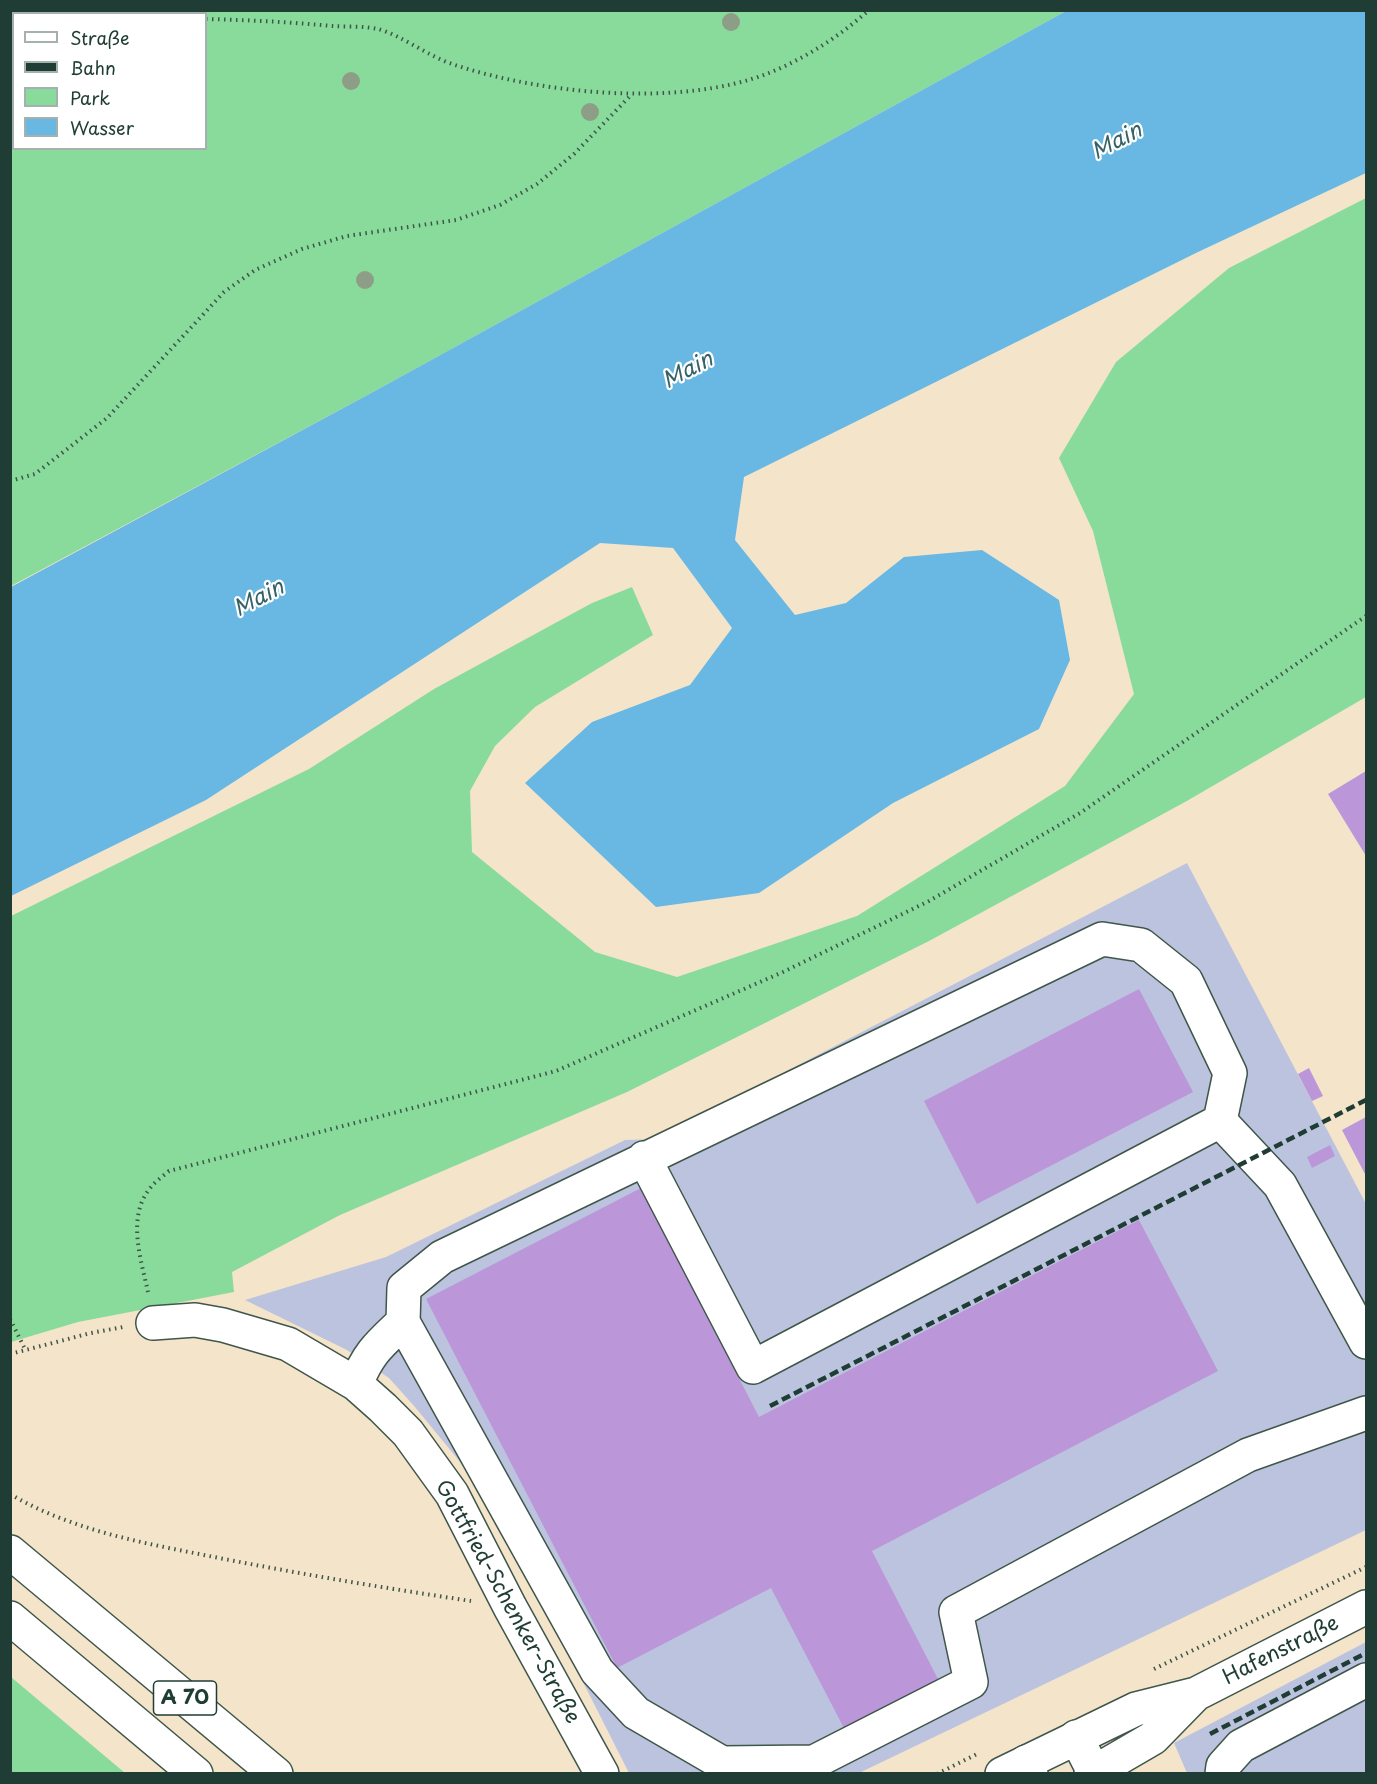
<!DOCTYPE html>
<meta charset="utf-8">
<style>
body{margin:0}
#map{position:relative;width:1377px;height:1784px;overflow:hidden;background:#f4e4ca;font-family:"Playpen Sans",sans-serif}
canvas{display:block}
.frame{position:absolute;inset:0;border:12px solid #1f3d34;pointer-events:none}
.legend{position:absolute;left:12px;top:12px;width:195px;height:138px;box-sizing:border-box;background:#fff;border:2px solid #a5b1ae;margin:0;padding:8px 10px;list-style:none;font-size:18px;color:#1f3d34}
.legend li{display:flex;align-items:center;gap:12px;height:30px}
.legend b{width:30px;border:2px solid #a5b1ae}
</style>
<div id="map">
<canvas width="1377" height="1784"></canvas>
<div class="frame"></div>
<ul class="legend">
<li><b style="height:8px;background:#fff"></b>Straße</li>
<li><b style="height:8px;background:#1f3d34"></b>Bahn</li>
<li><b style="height:16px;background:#89db9c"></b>Park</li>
<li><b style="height:16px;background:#69b8e4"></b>Wasser</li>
</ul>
</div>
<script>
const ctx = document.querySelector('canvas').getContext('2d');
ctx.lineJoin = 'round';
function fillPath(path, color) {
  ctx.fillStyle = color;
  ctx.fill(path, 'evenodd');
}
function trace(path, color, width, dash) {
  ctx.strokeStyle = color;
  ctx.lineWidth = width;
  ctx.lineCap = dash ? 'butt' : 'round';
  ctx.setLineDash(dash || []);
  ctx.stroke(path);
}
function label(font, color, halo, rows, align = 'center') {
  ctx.font = font + ' "Playpen Sans",sans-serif';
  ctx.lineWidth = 4.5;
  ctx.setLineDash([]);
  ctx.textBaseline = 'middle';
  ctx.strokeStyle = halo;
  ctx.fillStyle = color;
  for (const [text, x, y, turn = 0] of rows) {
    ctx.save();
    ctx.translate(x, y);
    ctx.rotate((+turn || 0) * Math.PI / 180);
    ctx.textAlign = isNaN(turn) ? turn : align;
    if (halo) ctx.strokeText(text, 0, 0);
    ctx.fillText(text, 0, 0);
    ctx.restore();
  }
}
fillPath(new Path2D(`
 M1187,863L1366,1204V1530L859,1773H629L541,1599L470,1474L415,1407L389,1378L347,1350L245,1300L386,1257L625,1140L656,1139Z
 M1366,1642V1773H1187L1174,1743Z`), '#bcc3de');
fillPath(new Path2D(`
 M20,10L1066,11L373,392L11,586V15L14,14V148H206V14L14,13Z
 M1366,198V697L1185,802L929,941L627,1092L340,1215L232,1272L234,1292L78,1322L11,1342V916L309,769L434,689L592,603L632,587L653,635L535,707L495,746L470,791L472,852L595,952L677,977L857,916L1065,786L1134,694L1093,531L1059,458L1116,362L1229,268Z
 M11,1677L125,1773H11Z`), '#89db9c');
fillPath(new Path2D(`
 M1066,11H1366V173L1198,252L744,477L735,540L795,615L846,603L904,557L982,550L1059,600L1070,660L1039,729L893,803L759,893L656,907L525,783L592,722L690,685L732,628L673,548L600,543L206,800L11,896V587L373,392Z`), '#69b8e4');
fillPath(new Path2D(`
 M1366,771V856L1328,794Z
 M1139,989L1193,1092L977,1204L924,1101Z
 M1309,1068L1323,1096L1312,1101L1298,1074Z
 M1366,1117V1176L1342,1130Z
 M1330,1145L1335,1156L1312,1168L1307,1157Z
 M641,1188L759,1417L1139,1220L1218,1371L872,1551L939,1681L845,1730L771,1588L617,1668L426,1299Z`), '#bb97d9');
const minor = new Path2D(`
 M1220,1121L1280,1185L1366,1342
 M644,1158L753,1367L1220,1121L1230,1073L1186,981L1141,945L1102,939L442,1257L404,1288L403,1322L597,1671L636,1713L722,1763L814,1762L971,1682L956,1612L1248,1455L1366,1413
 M153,1323L195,1320L223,1325L288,1344L356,1384L383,1408L408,1433L452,1494L510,1607L602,1774
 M356,1384C369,1352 379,1345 403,1322
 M1002,1774L1136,1709L1196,1694L1366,1607
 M1091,1774L1153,1738L1196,1694
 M1222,1774L1223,1766L1241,1746L1366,1680`);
const highway = new Path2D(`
 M10,1552L276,1774
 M10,1618L196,1774
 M1076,1737L1095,1774
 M1026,1762L1031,1774`);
trace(minor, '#3f564a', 36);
trace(highway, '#3f564a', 36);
trace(new Path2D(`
 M204,14L210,10
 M206,19C248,20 290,22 332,26C347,27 364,26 378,29C401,35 428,56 452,64C541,94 680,108 769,73C806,58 840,36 869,10
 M10,106L14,104
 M10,481L35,474L107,418L224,292L255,270L302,249L347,236L456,220L500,205L537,184L574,154L632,94
 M148,1292C141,1259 126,1216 151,1187C156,1181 163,1176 169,1171L556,1071L783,972L929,901L1080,813L1366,616
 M10,1319L25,1349
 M10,1354L91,1333L123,1327
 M10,1494C73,1531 144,1543 214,1557C300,1574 385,1588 471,1601
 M1154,1669L1366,1567
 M937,1774L977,1754`), '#3f564a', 4, [1.5, 4.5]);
trace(minor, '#fff', 33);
trace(highway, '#fff', 33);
trace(new Path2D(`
 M770,1406L1366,1100
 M1210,1734L1366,1653`), '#1f3d34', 4.5, [9, 4.5]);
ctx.fillStyle = '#8e9e86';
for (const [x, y] of [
 [731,22],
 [351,81],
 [590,112],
 [365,280]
]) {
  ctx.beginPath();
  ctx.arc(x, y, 9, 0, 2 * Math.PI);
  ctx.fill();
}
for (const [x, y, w] of [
 [185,1698,63]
]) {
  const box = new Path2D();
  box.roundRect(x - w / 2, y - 17, w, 34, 4.5);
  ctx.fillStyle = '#fff';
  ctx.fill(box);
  trace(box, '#1f3d34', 1.5);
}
label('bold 20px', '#1f3d34', null, [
 ["A 70",185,1698]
]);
label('21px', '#1f3d34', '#fff', [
 ["Gottfried-Schenker-Straße",507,1602,61],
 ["Hafenstraße",1281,1651,-27]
]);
label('italic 22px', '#356269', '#fff', [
 ["Main",1117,142,-28],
 ["Main",688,371,-28],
 ["Main",259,599,-28]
]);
</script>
